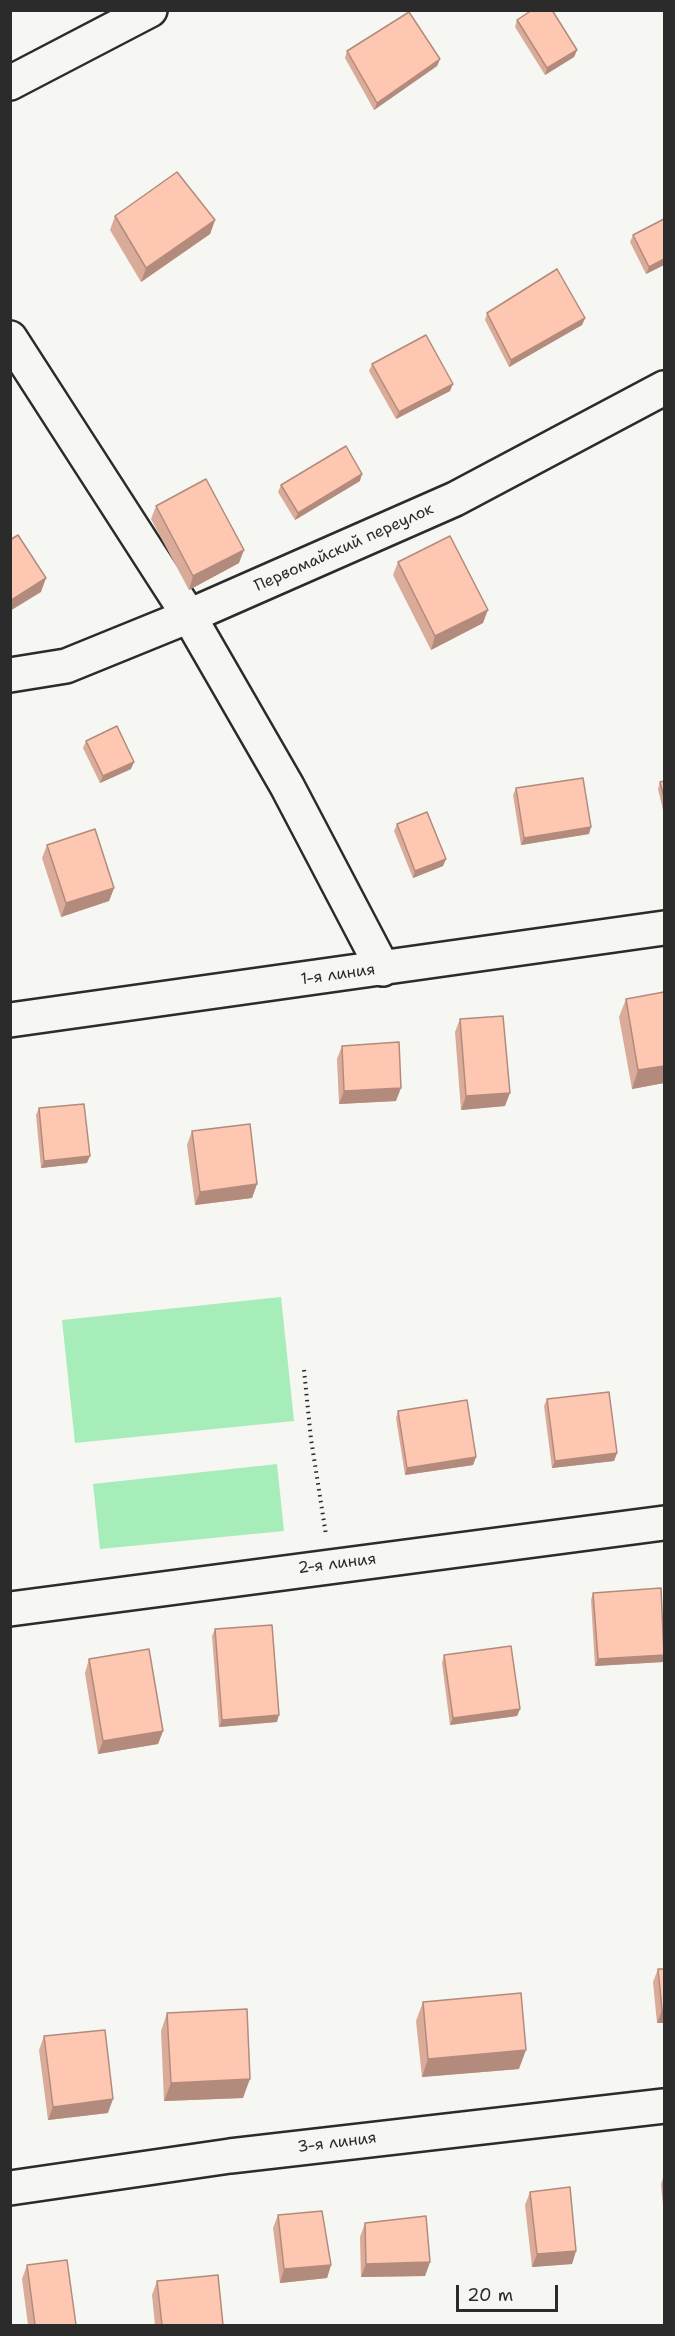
<!DOCTYPE html>
<meta charset="utf-8">
<style>
body{margin:0}
#map{position:relative;width:675px;height:2336px;overflow:hidden;background:#f6f6f2;font-family:"Shantell Sans",sans-serif}
canvas{display:block}
.frame{position:absolute;inset:0;border:12px solid #2b2b2b;pointer-events:none}
.scale{position:absolute;left:456px;top:2285px;width:102px;height:27px;box-sizing:border-box;border:3px solid #2b2b2b;border-top:0;padding-left:8px;font-size:18px;line-height:21px;white-space:nowrap;color:#2b2b2b;-webkit-text-stroke:4px #f6f6f2;paint-order:stroke}
</style>
<div id="map">
<canvas width="675" height="2336"></canvas>
<div class="frame"></div>
<div class="scale">20 m</div>
</div>
<script>
const ctx = document.querySelector('canvas').getContext('2d');
ctx.lineJoin = 'round';
function fillPath(path, color) {
  ctx.fillStyle = color;
  ctx.fill(path, 'evenodd');
}
function trace(path, color, width, dash) {
  ctx.strokeStyle = color;
  ctx.lineWidth = width;
  ctx.lineCap = dash ? 'butt' : 'round';
  ctx.setLineDash(dash || []);
  ctx.stroke(path);
}
function label(font, color, halo, rows, align = 'center') {
  ctx.font = font + ' "Shantell Sans",sans-serif';
  ctx.lineWidth = 6;
  ctx.setLineDash([]);
  ctx.textBaseline = 'middle';
  ctx.strokeStyle = halo;
  ctx.fillStyle = color;
  for (const [text, x, y, turn = 0] of rows) {
    ctx.save();
    ctx.translate(x, y);
    ctx.rotate((+turn || 0) * Math.PI / 180);
    ctx.textAlign = isNaN(turn) ? turn : align;
    if (halo) ctx.strokeText(text, 0, 0);
    ctx.fillText(text, 0, 0);
    ctx.restore();
  }
}
fillPath(new Path2D(`
 M281,1297L294,1421L75,1443L62,1320Z
 M277,1464L284,1531L100,1549L93,1484Z`), '#a7edba');
const minor = new Path2D(`
 M10,83L150,10
 M10,338L189,616L287,786L383,969
 M10,675L66,666L189,616L455,499L664,388
 M10,1020L664,928
 M10,1609L664,1523
 M10,2188L230,2156L664,2106`);
trace(minor, '#2b2b2b', 38);
trace(new Path2D(`
 M304,1370L311,1439L326,1535`), '#2b2b2b', 4, [1.5, 4.5]);
trace(minor, '#f6f6f2', 33);
fillPath(new Path2D(`
 M517,20L577,50L574,57L545,75L515,27Z
 M347,51L440,59L437,66L374,110L345,58Z
 M115,216L215,220L210,234L141,282L110,230Z
 M633,235L664,265L646,274L630,242Z
 M487,313L585,318L582,325L509,367L485,320Z
 M372,364L450,391L396,419L369,371Z
 M360,481L295,520L278,492L281,485Z
 M156,506L239,563L189,590L151,519Z
 M398,562L483,623L431,650L393,575Z
 M86,741L131,769L100,783L83,748Z
 M664,781V814L658,789L660,782Z
 M516,788L589,834L521,845L513,795Z
 M397,824L446,859L443,866L413,878L394,831Z
 M47,845L114,888L109,901L61,917L42,858Z
 M664,992V1083L632,1089L619,1017L626,999Z
 M460,1019L505,1106L461,1110L455,1032Z
 M342,1046L396,1101L339,1104L337,1059Z
 M39,1108L87,1163L41,1168L36,1115Z
 M192,1131L257,1184L252,1198L195,1205L187,1145Z
 M547,1399L617,1453L614,1461L552,1468L544,1406Z
 M398,1411L476,1457L473,1465L405,1475L396,1418Z
 M593,1593L663,1662L595,1666L591,1600Z
 M215,1629L277,1722L219,1727L212,1636Z
 M444,1655L520,1709L517,1716L450,1725L442,1663Z
 M89,1659L163,1731L158,1744L98,1754L85,1673Z
 M658,1969L664,2023H657L653,1982Z
 M423,2002L519,2069L422,2077L416,2021Z
 M167,2013L243,2098L164,2101L161,2031Z
 M44,2036L108,2113L48,2120L39,2050Z
 M664,2175V2215L661,2184Z
 M530,2192L576,2251L572,2264L532,2267L525,2205Z
 M278,2215L331,2265L327,2278L280,2283L273,2228Z
 M365,2223L430,2262L425,2276L361,2277L360,2237Z
 M27,2265L76,2325H28L22,2279Z
 M157,2281L223,2325H155L152,2295Z`), '#daab98');
fillPath(new Path2D(`
 M577,50L574,57L545,75L547,68Z
 M440,59L437,66L374,110L377,103Z
 M215,220L210,234L141,282L146,268Z
 M664,259V265L646,274L649,267Z
 M585,318L582,325L509,367L511,360Z
 M453,384L450,391L396,419L399,412Z
 M362,474L360,481L295,520L298,513Z
 M244,550L239,563L189,590L193,576Z
 M46,578L41,592L10,611V601Z
 M488,610L483,623L431,650L435,636Z
 M134,762L131,769L100,783L103,776Z
 M591,827L589,834L521,845L524,838Z
 M446,859L443,866L413,878L415,871Z
 M114,888L109,901L61,917L66,903Z
 M664,1066V1083L632,1089L638,1070Z
 M401,1088L396,1101L339,1104L344,1091Z
 M510,1093L505,1106L461,1110L466,1096Z
 M90,1156L87,1163L41,1168L44,1161Z
 M257,1184L252,1198L195,1205L200,1192Z
 M617,1453L614,1461L552,1468L555,1461Z
 M476,1457L473,1465L405,1475L407,1468Z
 M664,1655L663,1662L595,1666L598,1659Z
 M520,1709L517,1716L450,1725L453,1718Z
 M279,1715L277,1722L219,1727L222,1720Z
 M163,1731L158,1744L98,1754L103,1741Z
 M662,2010H664V2023H657Z
 M526,2050L519,2069L422,2077L428,2059Z
 M250,2079L243,2098L164,2101L171,2083Z
 M113,2099L108,2113L48,2120L53,2107Z
 M576,2251L572,2264L532,2267L537,2254Z
 M430,2262L425,2276L361,2277L366,2264Z
 M331,2265L327,2278L280,2283L284,2269Z`), '#b28b7c');
const building = new Path2D(`
 M532,10H552L577,50L547,68L517,20Z
 M409,12L440,59L377,103L347,51Z
 M177,172L215,220L146,268L115,216Z
 M664,219V259L649,267L633,235Z
 M557,269L585,318L511,360L487,313Z
 M426,335L453,384L399,412L372,364Z
 M346,446L362,474L298,513L281,485Z
 M206,479L244,550L193,576L156,506Z
 M18,535L46,578L10,601V540Z
 M450,536L488,610L435,636L398,562Z
 M117,726L134,762L103,776L86,741Z
 M583,778L591,827L524,838L516,788Z
 M664,781V797L660,782Z
 M427,812L446,859L415,871L397,824Z
 M95,829L114,888L66,903L47,845Z
 M664,992V1066L638,1070L626,999Z
 M503,1016L510,1093L466,1096L460,1019Z
 M399,1042L401,1088L344,1091L342,1046Z
 M84,1104L90,1156L44,1161L39,1108Z
 M250,1124L257,1184L200,1192L192,1131Z
 M609,1392L617,1453L555,1461L547,1399Z
 M467,1400L476,1457L407,1468L398,1411Z
 M661,1588L664,1655L598,1659L593,1593Z
 M272,1625L279,1715L222,1720L215,1629Z
 M511,1646L520,1709L453,1718L444,1655Z
 M149,1649L163,1731L103,1741L89,1659Z
 M658,1969H664V2010H662Z
 M521,1993L526,2050L428,2059L423,2002Z
 M247,2009L250,2079L171,2083L167,2013Z
 M105,2030L113,2099L53,2107L44,2036Z
 M570,2187L576,2251L537,2254L530,2192Z
 M322,2211L331,2265L284,2269L278,2215Z
 M426,2216L430,2262L366,2264L365,2223Z
 M67,2260L76,2325H35L27,2265Z
 M218,2275L223,2325H162L157,2281Z`);
fillPath(building, '#fec7b1');
trace(building, '#b28b7c', 1.5);
label('16px', '#2b2b2b', '#f6f6f2', [
 ["Первомайский переулок",344,548,-24],
 ["1-я линия",338,975,-8],
 ["2-я линия",337,1564,-7],
 ["3-я линия",337,2143,-7]
]);
</script>
